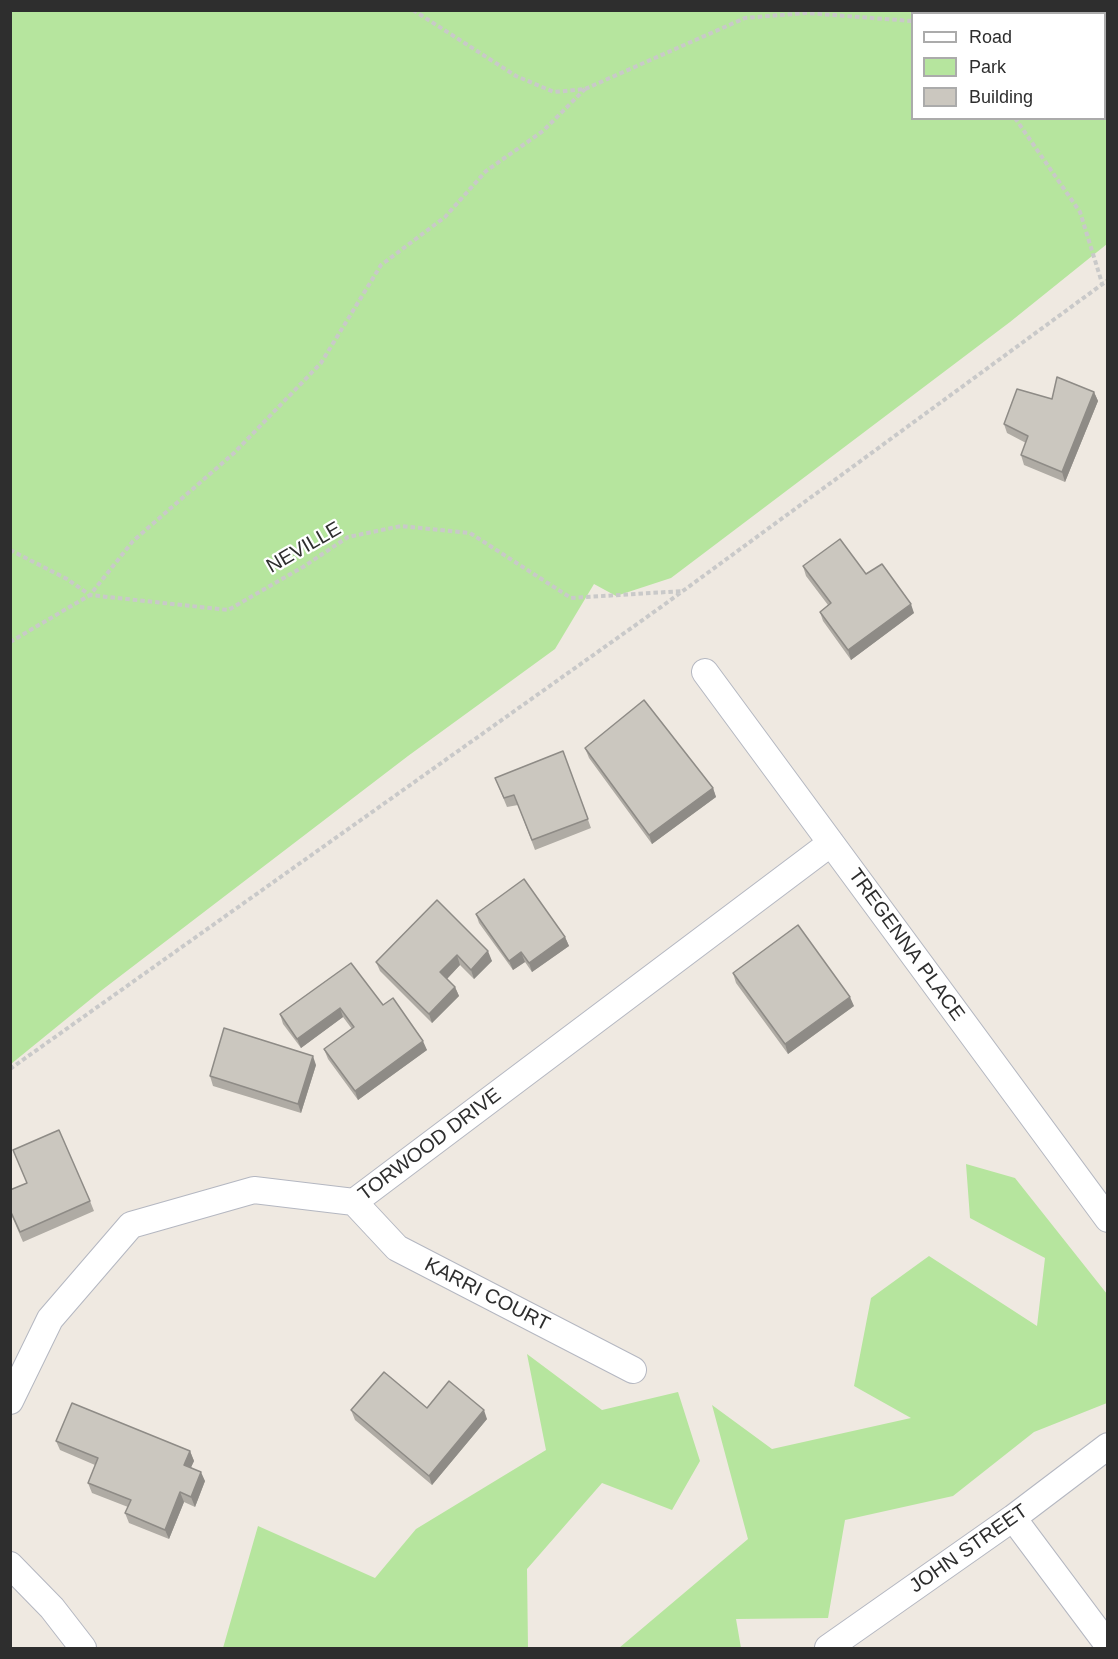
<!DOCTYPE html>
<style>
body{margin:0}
#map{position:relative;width:1118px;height:1659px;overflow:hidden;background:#efe9e1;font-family:Helvetica,sans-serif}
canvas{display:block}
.frame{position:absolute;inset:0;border:12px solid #2e2e2e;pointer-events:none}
.legend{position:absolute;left:911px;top:12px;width:195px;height:108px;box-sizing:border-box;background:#fff;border:2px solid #ababab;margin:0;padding:8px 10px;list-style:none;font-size:18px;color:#2e2e2e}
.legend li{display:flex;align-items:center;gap:12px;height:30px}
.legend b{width:30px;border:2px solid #ababab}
</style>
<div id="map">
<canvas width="1118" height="1659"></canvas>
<div class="frame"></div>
<ul class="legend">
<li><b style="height:8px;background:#fff"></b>Road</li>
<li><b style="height:16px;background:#b6e59e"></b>Park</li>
<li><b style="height:16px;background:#cbc7bf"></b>Building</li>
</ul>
</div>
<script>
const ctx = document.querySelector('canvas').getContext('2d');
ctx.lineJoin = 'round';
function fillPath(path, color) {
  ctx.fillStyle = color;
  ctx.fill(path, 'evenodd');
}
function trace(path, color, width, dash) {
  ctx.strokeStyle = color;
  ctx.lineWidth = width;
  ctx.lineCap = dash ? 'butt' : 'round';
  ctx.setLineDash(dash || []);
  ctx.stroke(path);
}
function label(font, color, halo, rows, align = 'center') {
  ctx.font = font + ' Helvetica,sans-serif';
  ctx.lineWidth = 4.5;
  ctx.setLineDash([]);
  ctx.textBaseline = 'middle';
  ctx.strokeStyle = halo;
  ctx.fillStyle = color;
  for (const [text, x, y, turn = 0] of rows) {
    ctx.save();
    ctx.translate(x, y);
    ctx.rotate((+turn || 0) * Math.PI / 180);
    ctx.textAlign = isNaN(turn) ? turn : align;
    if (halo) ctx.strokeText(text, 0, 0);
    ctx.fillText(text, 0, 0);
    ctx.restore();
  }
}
fillPath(new Path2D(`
 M11,10L1107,11V244L1010,322L671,578L616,596L594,584L555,649L408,756L102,990L11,1064ZM912,14H1104V118H912Z
 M966,1164L1015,1178L1107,1294V1403L1034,1432L953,1496L845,1520L828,1618L736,1619L741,1648H619L748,1539L712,1405L772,1449L911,1418L854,1386L871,1298L929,1256L1037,1326L1045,1258L970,1218Z
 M527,1354L602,1410L678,1392L700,1461L672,1510L602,1483L527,1569L528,1648H223L258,1526L375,1578L416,1529L546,1450Z`), '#b6e59e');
const minor = new Path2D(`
 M705,672L1108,1219
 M354,1202L397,1248L633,1370
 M10,1401L50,1319L131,1225L254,1190L354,1202L831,843
 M1013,1518L1108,1645
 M10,1565L52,1608L83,1648
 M828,1648L1013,1518L1108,1446`);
trace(minor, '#b4b7c1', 28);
trace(new Path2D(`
 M413,10L516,76L554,92L585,89L745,18L806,13L912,21
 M960,10V14
 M1015,118L1080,212L1102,283
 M10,550L67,579L90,595L228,610L303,567L348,537L401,526L470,533L571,598L683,591
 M10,642L90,595L133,541L234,453L321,363L381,265L445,217L486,171L543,131L585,89
 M10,1069L661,607L1108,280`), '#c9c9c9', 4, [4.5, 3]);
trace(minor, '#fff', 26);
fillPath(new Path2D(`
 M1094,392L1098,401L1065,482L1024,465L1021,455L1026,443L1007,433L1004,424Z
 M803,566L866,574L914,613L851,660L823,621L820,612L828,605L806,576Z
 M585,748L713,788L716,797L652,844L589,758Z
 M563,751L591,828L535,850L518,805L507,807L495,778Z
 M437,900L492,961L474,979L460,965L447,979L455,987L459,996L432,1023L380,971L376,962Z
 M476,914L565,937L569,946L532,972L525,962L513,970L479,923Z
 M733,973L854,1006L788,1054L736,983Z
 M383,1005L427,1050L358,1100L328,1059L324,1049L352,1029L343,1017L301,1048L283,1024L280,1014Z
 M316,1065L301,1113L213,1086L210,1076Z
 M13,1150L90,1201L94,1211L23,1242L10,1212V1190L27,1183Z
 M427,1408L487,1419L432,1485L355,1420L351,1410Z
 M56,1441L190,1451L194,1461L191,1467L205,1481L195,1507L184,1502L169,1539L129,1523L125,1513L128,1507L92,1493L88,1483L95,1465L60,1450Z`), '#afaba4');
fillPath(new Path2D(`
 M1094,392L1098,401L1065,482L1062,472Z
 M911,604L914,613L851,660L848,650Z
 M713,788L716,797L652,844L649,835Z
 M565,937L569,946L532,972L529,963Z
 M488,951L492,961L474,979L471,970Z
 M521,952L525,962L513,970L509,961Z
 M457,955L460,965L444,982L440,972Z
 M455,987L459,996L432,1023L429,1014Z
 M850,997L854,1006L788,1054L785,1044Z
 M340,1008L343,1017L301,1048L297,1039Z
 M423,1041L427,1050L358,1100L355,1091Z
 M313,1056L316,1065L301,1113L298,1104Z
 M484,1410L487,1419L432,1485L429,1476Z
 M190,1451L194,1461L188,1474L184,1465Z
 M201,1472L205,1481L195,1507L191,1497Z
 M180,1492L184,1502L169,1539L165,1530Z`), '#8e8b86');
const building = new Path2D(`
 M1057,377L1094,392L1062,472L1021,455L1028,436L1004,424L1017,389L1052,399Z
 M840,539L866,574L882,564L911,604L848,650L820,612L831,603L803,566Z
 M644,700L713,788L649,835L585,748Z
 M563,751L588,819L532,840L514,795L504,798L495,778Z
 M524,879L565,937L529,963L521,952L509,961L476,914Z
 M437,900L488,951L471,970L457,955L440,972L455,987L429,1014L376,962Z
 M798,925L850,997L785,1044L733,973Z
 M351,963L383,1005L393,998L423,1041L355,1091L324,1049L354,1027L340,1008L297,1039L280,1014Z
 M224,1028L313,1056L298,1104L210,1076Z
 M59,1130L90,1201L20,1232L10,1210V1190L27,1183L13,1150Z
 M384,1372L427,1408L449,1381L484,1410L429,1476L351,1410Z
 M72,1403L190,1451L184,1465L201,1472L191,1497L180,1492L165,1530L125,1513L131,1500L88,1483L98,1458L56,1441Z`);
fillPath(building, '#cbc7bf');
trace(building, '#8e8b86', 1.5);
label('20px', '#2e2e2e', '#fff', [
 ["NEVILLE",304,548,-30],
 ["TREGENNA PLACE",906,945,54],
 ["TORWOOD DRIVE",430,1145,-37],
 ["KARRI COURT",487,1295,27],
 ["JOHN STREET",969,1549,-35]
]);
</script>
